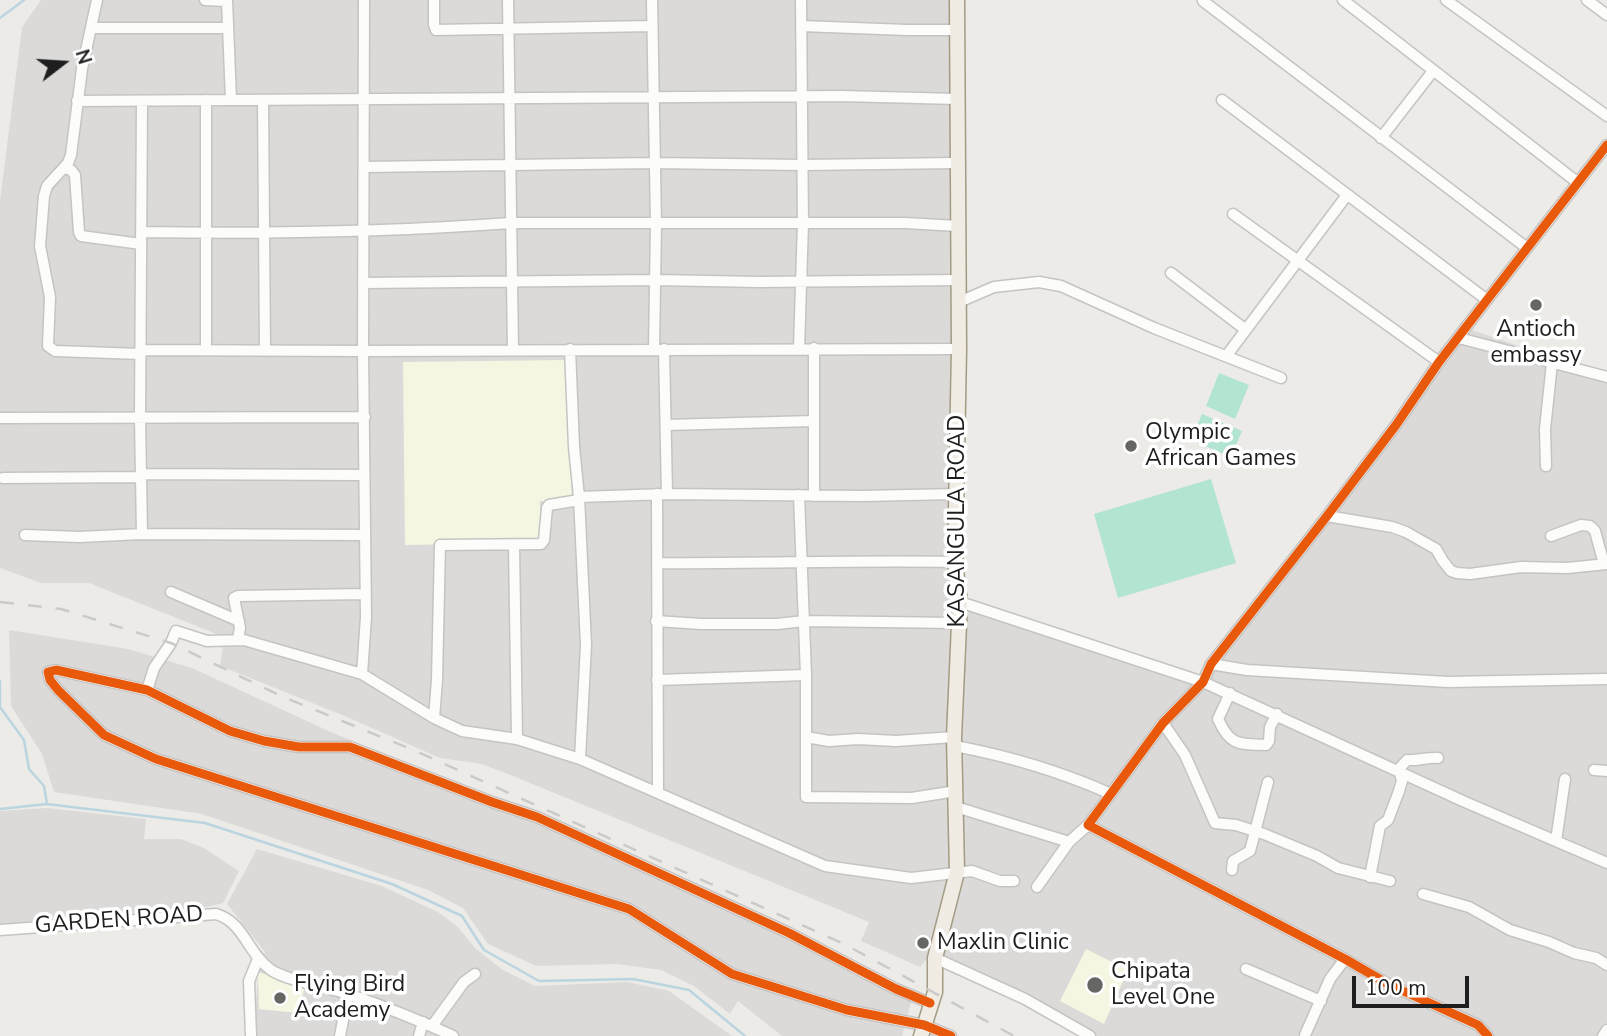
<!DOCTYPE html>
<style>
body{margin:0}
#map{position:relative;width:1607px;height:1036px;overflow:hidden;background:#ecebe7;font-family:"Nunito Sans",sans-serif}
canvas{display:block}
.north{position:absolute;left:28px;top:28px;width:70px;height:70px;-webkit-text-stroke:5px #fff;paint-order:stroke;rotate:73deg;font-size:19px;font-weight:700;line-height:28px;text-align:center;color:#1e1e1e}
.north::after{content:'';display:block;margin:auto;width:24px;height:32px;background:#1e1e1e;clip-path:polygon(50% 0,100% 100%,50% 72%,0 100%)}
.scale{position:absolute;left:1352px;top:976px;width:117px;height:32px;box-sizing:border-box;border:4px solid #1e1e1e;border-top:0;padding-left:9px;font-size:21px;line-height:24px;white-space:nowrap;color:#1e1e1e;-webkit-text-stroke:5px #fff;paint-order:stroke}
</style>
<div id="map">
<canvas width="1607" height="1036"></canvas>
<div class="north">N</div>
<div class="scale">100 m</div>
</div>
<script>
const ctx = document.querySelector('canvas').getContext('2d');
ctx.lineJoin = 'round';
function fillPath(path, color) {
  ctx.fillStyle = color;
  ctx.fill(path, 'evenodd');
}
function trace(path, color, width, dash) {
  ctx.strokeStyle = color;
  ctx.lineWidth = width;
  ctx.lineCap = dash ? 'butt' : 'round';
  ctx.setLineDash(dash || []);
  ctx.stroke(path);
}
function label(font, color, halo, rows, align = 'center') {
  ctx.font = font + ' "Nunito Sans",sans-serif';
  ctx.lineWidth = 7;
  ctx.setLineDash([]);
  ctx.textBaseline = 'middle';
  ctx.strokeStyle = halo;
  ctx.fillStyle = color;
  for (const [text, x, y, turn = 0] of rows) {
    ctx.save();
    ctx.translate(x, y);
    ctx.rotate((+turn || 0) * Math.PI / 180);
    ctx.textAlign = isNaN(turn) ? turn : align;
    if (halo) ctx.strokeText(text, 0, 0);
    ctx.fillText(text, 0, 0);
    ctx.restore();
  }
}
fillPath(new Path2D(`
 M41,0H958L960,602L1202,681L1466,328L1607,376V1036H1090L944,961L951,905L931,954L920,967L861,941L869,922L513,776L482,764L440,758L340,714L220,666L224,637L89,583H41L0,568V201L22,27ZM567,360L571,499L540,501Z
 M9,630L128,649L192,668L333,733L533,812L914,991L902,1036H782L738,1001L730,1014L694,986L661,970L617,964L536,966L488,944L463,908L428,890L202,814L54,792L42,754L11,706Z
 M47,808L146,819L144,839H181L204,848L239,871L223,903L206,907L0,925V811Z
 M257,849L382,886L438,912L458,927L476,949L503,970L535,986L627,982L669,991L732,1036H254L258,972L265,952L227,904Z`), '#dbdad8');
fillPath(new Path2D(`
 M567,360L572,499L540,501V543L405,545L403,362Z
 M1086,949L1128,970L1104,1024L1060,1001Z
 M258,972L305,987L298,1013L259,1009Z`), '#f5f6e2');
fillPath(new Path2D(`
 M1219,373L1249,385L1235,419L1206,406Z
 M1202,414L1242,431L1231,457L1191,440Z
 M1211,479L1236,563L1118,598L1094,514Z`), '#b2e4d2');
trace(new Path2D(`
 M0,18L24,0
 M0,681V705
 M0,707L24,740L29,769L44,786L47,804
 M0,809L47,804L205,823L392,884L462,916L484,950L539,981L633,979L689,990L745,1036`), '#bad5e0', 2.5);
const minor = new Path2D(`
 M97,0L82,69L71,155L68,163L47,186L44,196L40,246L50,297L48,346L55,351L141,354
 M205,0L227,1
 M227,0L231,100
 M364,0L363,351L959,349
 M434,0V25L436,30L652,26
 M508,0L513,350
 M652,0L656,223L654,349
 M1343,0L1577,182
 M1446,0L1607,116
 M1587,0L1607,15
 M1203,1L1527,248
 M801,26L907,30H957
 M91,28H228
 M263,100L265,351
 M1222,100L1487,300
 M77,101L841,96L958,99
 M1381,138L1433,71
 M364,167L654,163L802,165L958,163
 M64,168L71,170L75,175L79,232L81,236L141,244
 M1233,214L1439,362
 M141,232C263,234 388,232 510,223H905L958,226
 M1171,273L1246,330
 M363,283L656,280L759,282L959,280
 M959,302L994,287L1039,282L1061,286L1154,328L1281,378
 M1459,338L1607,377
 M799,348L803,223L801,0
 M814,348V496
 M570,349L574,447L579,497
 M664,349L667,494L862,496L956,494
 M141,350L363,351L366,617L362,674
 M206,350V100
 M1227,355L1347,195
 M0,418L365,417
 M666,425L814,421
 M1546,466L1545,429L1552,363
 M142,474L363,475
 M3,478L141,477
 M657,494L658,793
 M799,495L806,675V797L912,798L956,791
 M1327,516L1392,527L1406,532L1436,549L1443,561L1451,571L1457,573L1470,574L1521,567L1567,568L1607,564
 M142,534L140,418L142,102
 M25,535L79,537L142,534L364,535
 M1551,536L1581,525L1590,526L1595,531L1604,564
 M514,545L517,739L580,759L825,866L911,878L972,871L1000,881H1014
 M657,563C756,564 856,560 955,562
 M171,592L239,621
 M960,602L1203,682L1465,802L1607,863
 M656,621L701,624H777L804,621L958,623
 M238,639L240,628L234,598L238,596L364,594
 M1211,664L1247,670L1448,682L1607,679
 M657,680L806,675
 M147,690L154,668L171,643L176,631L207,641L244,640L362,674L434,718L462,731L517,739
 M1230,693L1218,719C1230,746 1239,744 1266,745L1269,741L1270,727L1277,714
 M434,718L437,680L440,545L541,544L544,540L547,508L549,505L579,500
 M1163,723L1185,755L1215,823L1236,825L1264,834L1317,856L1338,868L1390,881
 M806,737L829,741L858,739L896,741L954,737
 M955,746C1008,756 1062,772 1111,794
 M580,759L586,645L579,497L667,494
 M1594,770L1607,771
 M956,807L1069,842
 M1556,841L1565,779
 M1232,870L1233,861L1250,851L1268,782
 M1370,877L1380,826L1388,820L1399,791L1402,781L1399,769L1407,760C1418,761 1427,757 1438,758
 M1037,887L1069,842L1088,825
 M1423,894L1469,907L1510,930L1549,942L1574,953L1596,958L1607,965
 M0,930L216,914C244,922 248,954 271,970C288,981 327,987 348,994C383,1006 419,1020 453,1036
 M935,958L1025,999L1090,1036
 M1246,969L1321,1001
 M930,1003L896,989L789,933L537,817L492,802L350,747H299L264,741L230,731L147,690L56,670L48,672L50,680L58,690L104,735L156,759L629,909L732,974L847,1010L924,1025L951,1036
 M432,1026L464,982L475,974
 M1305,1035L1330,979L1345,959
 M251,1036L249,981L258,959
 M340,1036L348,994
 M419,1036L423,1022
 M1488,1036L1478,1025L1388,984L1345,959L1088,825L1163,723L1203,682L1211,664L1327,516L1396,425L1439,362L1607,145
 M1603,1036L1607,1030`);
const major = new Path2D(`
 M921,1036L935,992V958L957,872L954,737L960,602L955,562L959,349L957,0`);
trace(minor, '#c5c4c3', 13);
trace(major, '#a39b83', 17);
trace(minor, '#fcfcfb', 10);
trace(major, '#f0ece4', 14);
trace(new Path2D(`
 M0,602L61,609L171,643L281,696L418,752L846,945L1014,1036`), '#cacac9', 2.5, [14, 14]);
trace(new Path2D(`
 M930,1003L896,989L789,933L537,817L492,802L350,747H299L264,741L230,731L147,690L56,670L48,672L50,680L58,690L104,735L156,759L629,909L732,974L847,1010L924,1025L951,1036
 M1488,1036L1478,1025L1388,984L1345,959L1088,825L1163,723L1203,682L1211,664L1327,516L1396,425L1439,362L1607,145`), '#e8590c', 9);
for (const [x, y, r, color] of [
 [1536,305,7,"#666664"],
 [1131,446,7,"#666664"],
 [923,943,7,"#666664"],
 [1095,985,9,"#666664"],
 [280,998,7,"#666664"]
]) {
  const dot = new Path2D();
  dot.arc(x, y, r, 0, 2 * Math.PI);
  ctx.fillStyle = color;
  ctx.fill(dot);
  trace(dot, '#fff', 2.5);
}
label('23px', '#1e1e1e', '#fff', [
 ["Antioch",1536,330,"center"],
 ["embassy",1536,356,"center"],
 ["Olympic",1145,433],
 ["African Games",1145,459],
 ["Maxlin Clinic",937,943],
 ["Chipata",1111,972],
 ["Level One",1111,998],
 ["Flying Bird",294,985],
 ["Academy",294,1011]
], 'left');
label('23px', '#1e1e1e', '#fff', [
 ["KASANGULA ROAD",958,521,-90],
 ["GARDEN ROAD",119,921,-4]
]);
</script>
